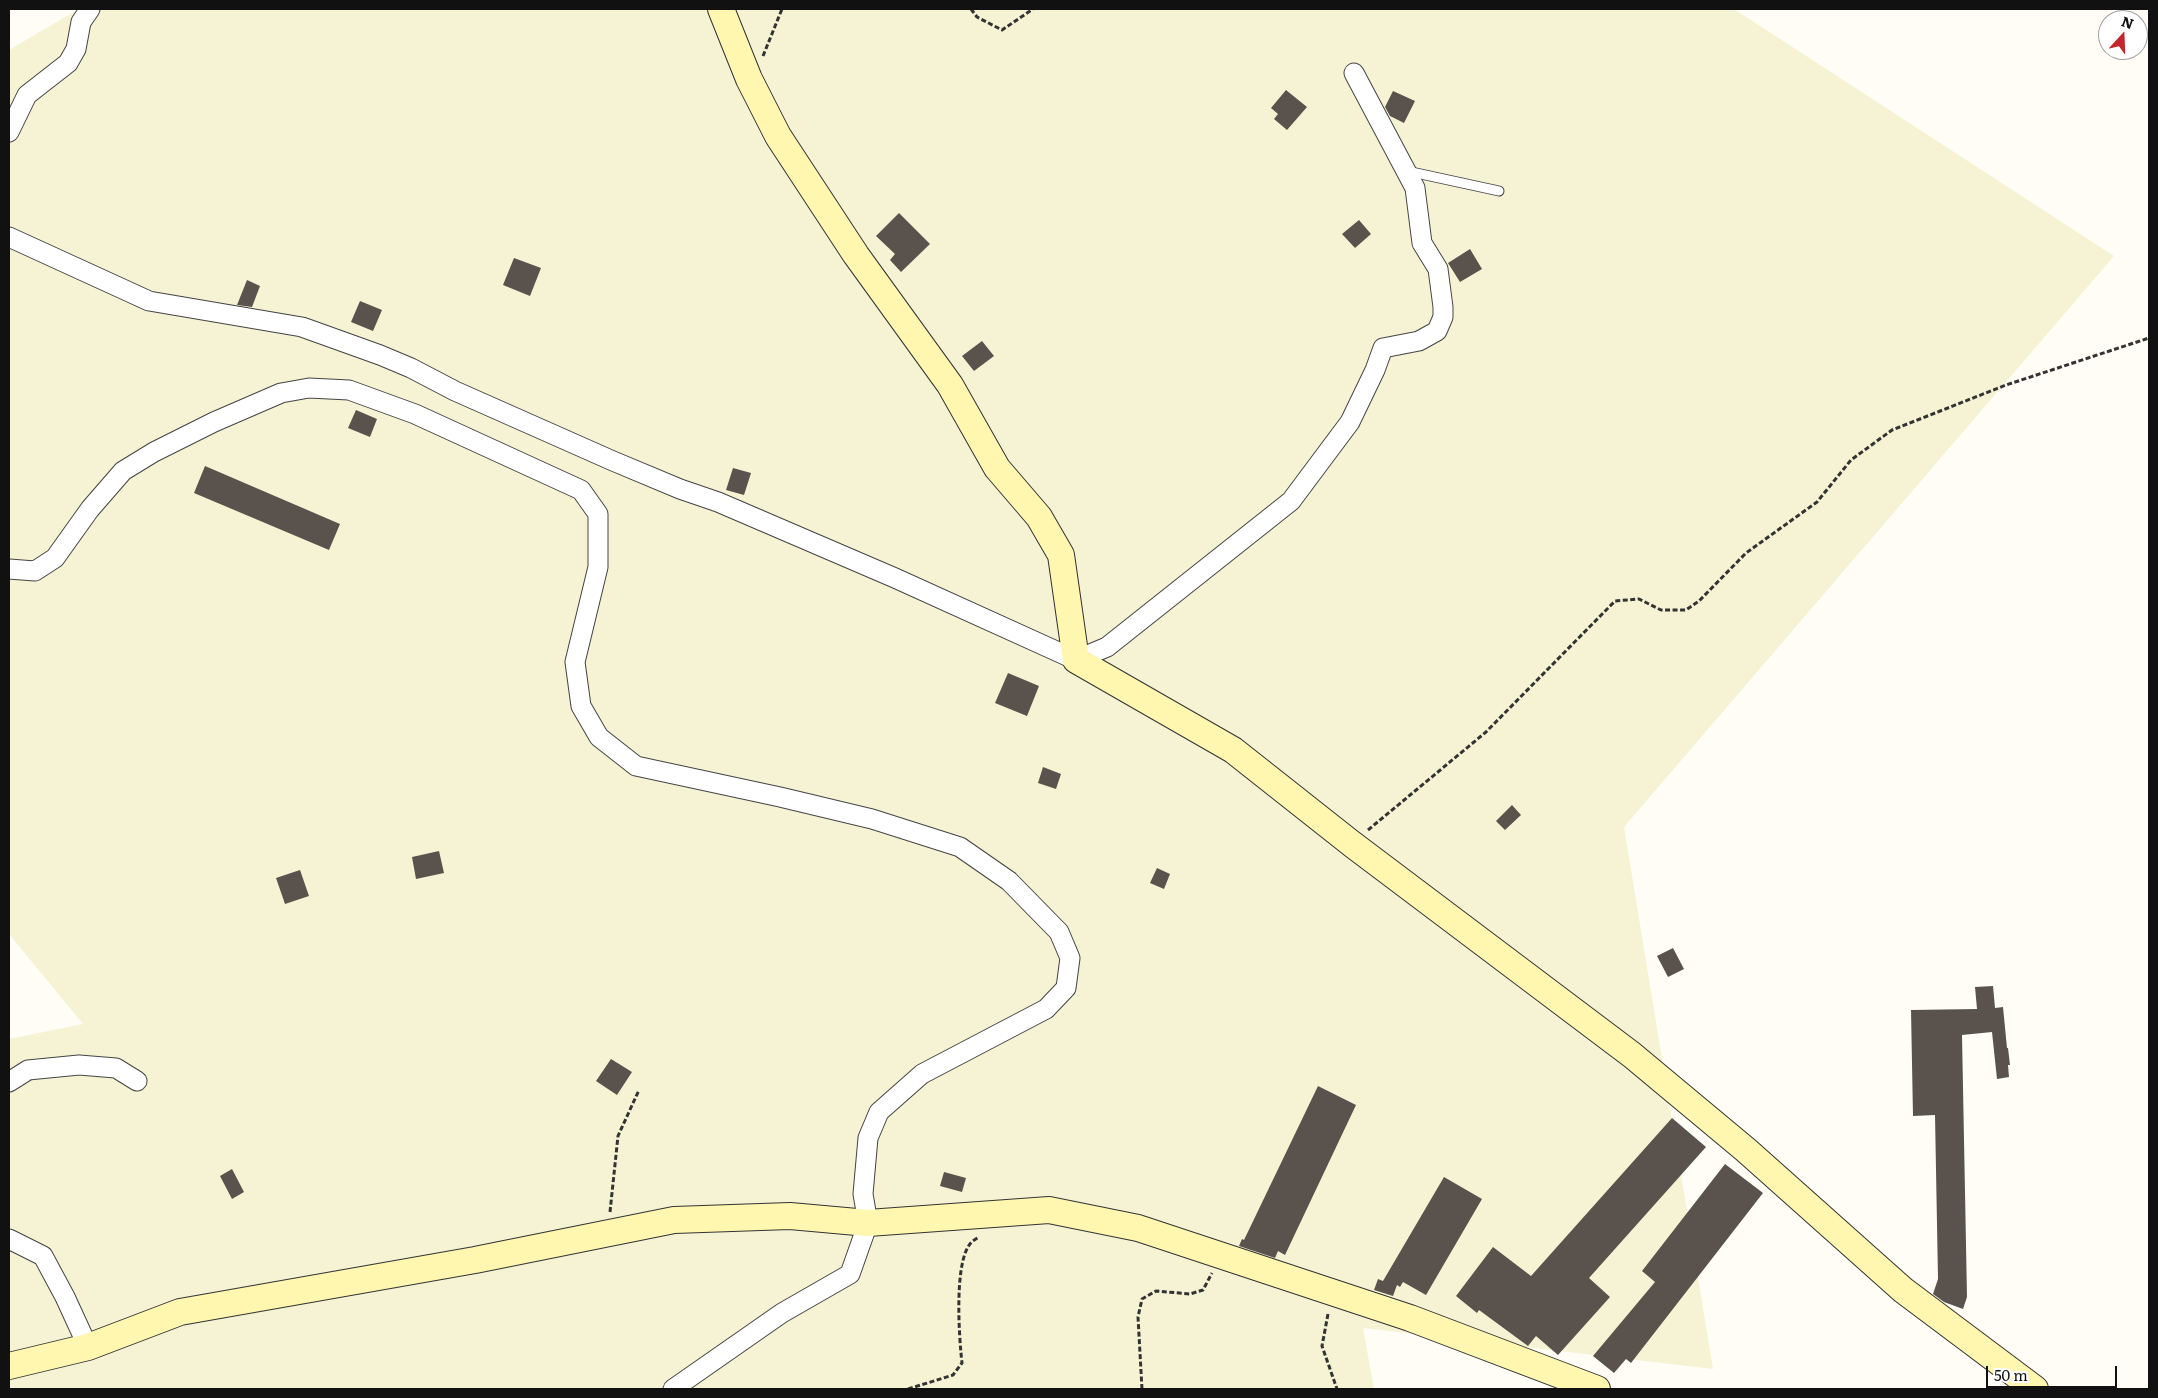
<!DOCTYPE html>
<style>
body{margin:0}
#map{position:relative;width:2158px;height:1398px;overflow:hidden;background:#fffdf5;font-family:Literata,serif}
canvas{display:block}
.frame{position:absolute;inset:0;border:10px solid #111;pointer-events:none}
.north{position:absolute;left:2098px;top:10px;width:50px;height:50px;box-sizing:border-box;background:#fff;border:1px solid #a0a0a0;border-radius:50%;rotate:20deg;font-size:14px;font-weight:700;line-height:20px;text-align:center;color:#111}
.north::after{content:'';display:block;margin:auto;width:18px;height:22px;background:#c4262e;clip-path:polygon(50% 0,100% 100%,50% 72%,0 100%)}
.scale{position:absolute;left:1986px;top:1366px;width:131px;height:22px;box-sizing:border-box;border:2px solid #111;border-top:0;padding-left:6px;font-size:15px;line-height:18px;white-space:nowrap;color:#111;-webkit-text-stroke:4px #fff;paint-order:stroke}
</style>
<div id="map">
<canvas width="2158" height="1398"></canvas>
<div class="frame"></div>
<div class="north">N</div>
<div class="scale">50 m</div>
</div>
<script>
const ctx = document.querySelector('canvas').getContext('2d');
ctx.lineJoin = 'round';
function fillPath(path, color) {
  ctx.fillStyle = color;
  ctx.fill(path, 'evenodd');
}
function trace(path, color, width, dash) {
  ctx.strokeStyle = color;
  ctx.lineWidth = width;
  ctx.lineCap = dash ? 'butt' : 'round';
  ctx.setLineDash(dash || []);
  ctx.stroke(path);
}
fillPath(new Path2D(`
 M79,9H1734L2114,256L1624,827L1713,1369L1363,1328L1374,1389H9V1039L83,1024L9,934V50Z`), '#f6f3d4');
fillPath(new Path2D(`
 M1286,90L1307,107L1287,130L1274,119L1278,114L1271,108Z
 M1393,91L1415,101L1404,123L1390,116L1385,107Z
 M899,213L930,244L901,272L890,260L895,254L876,236Z
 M1359,220L1371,234L1355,248L1342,234Z
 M1470,249L1482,269L1460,282L1448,263Z
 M514,258L541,268L530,296L503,285Z
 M247,280L260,286L252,307L237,305Z
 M360,301L382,310L373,331L351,322Z
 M982,341L994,356L974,371L962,356Z
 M356,410L377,419L370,437L348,428Z
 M205,466L340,524L329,550L194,493Z
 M733,468L751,473L744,495L726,490Z
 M1008,673L1039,686L1027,716L995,703Z
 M1043,767L1061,774L1056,789L1038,783Z
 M1512,805L1521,815L1505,830L1496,821Z
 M439,851L444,873L416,879L412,857Z
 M1157,868L1170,874L1164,889L1150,883Z
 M300,870L309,896L285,904L276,878Z
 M1673,948L1684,969L1668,977L1657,956Z
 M1993,986L1995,1008L2003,1007L2007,1048H2008L2010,1065H2008L2009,1077L1997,1079L1992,1032L1962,1035L1967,1297L1963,1309L1944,1302L1933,1294L1938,1279L1935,1115L1913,1116L1911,1010L1977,1009L1975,987Z
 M611,1059L632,1072L617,1095L596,1081Z
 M1318,1086L1356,1105L1285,1255L1278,1251L1275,1258L1239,1246L1242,1239L1244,1240Z
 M1672,1118L1706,1147L1589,1278L1610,1297L1558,1355L1536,1336L1528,1346L1479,1310L1477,1313L1456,1296L1493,1247L1531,1276Z
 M1725,1164L1763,1193L1631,1363L1626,1359L1614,1373L1593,1356L1655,1282L1642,1271Z
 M232,1169L244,1192L232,1199L220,1176Z
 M944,1172L966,1178L962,1192L940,1186Z
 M1444,1177L1482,1199L1426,1295L1403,1282L1400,1287L1397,1285L1393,1296L1374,1290L1378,1279L1383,1281Z`), '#5a524d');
const lane = new Path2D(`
 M1407,171L1499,191`);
const street = new Path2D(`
 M9,132L27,95L68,63L76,49L81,22L90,9
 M9,237L149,301L302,327L380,355L411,368L455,391L613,461L680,489L718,502L895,578L1076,660L1107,647L1291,501L1350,422L1375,370L1383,348L1419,341L1437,331L1443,317V307L1438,269L1422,243L1415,188L1354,73
 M9,569L35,571L55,558L90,509L123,471L154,452L214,422L281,393L309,388L349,390L415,414L581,490L598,514V567L575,662L581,706L599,737L636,766L780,797L872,819L960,847L1009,881L1059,932L1070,958L1066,988L1046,1009L922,1074L879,1112L868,1138L863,1194L868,1223L850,1274L782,1313L673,1389
 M9,1082L28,1070L79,1065L116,1068L137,1081
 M9,1239L43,1256L65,1297L88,1347`);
const secondary = new Path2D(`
 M721,9L749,79L778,136L856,255L950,385L997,468L1039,517L1061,555L1076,660L1233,750L1352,844L1632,1055L1746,1150L1903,1290L2035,1389
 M9,1366L88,1347L180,1312L475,1260L674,1220L790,1216L868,1223L1049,1210L1138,1228L1410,1318L1597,1389`);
trace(lane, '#444', 11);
trace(street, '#444', 21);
trace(secondary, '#333', 28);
trace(new Path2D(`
 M971,9L977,17L1002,30L1033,9
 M763,56L782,9
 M1368,830L1486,732L1615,601L1639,599L1661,610H1686L1699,601L1746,553L1817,502L1851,460L1892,430L2006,385L2149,338
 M610,1212L618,1136L639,1090
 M1328,1314L1322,1346L1337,1389
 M908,1389L953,1375L962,1363C959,1337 954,1264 970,1244C972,1241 976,1239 979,1237
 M1142,1389L1138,1317L1142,1299L1156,1291L1190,1294L1203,1290L1212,1273`), '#333', 3, [5, 2.5]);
trace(lane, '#fff', 9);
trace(street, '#fff', 19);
trace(secondary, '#fff6b0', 26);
</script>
